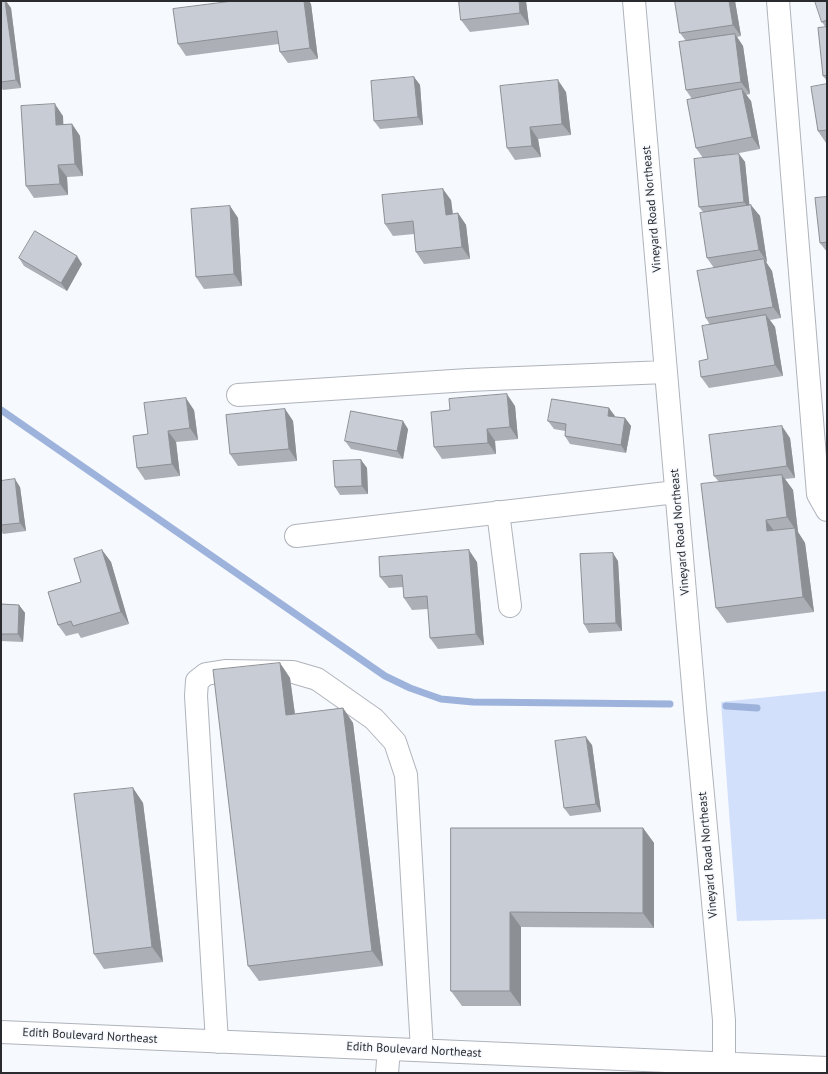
<!DOCTYPE html>
<style>
body{margin:0}
#map{position:relative;width:828px;height:1074px;overflow:hidden;background:#f6f9fe;font-family:"PT Sans",sans-serif}
canvas{display:block}
.frame{position:absolute;inset:0;border:2px solid #292b2e;pointer-events:none}
</style>
<div id="map">
<canvas width="828" height="1074"></canvas>
<div class="frame"></div>
</div>
<script>
const ctx = document.querySelector('canvas').getContext('2d');
ctx.lineJoin = 'round';
function fillPath(path, color) {
  ctx.fillStyle = color;
  ctx.fill(path, 'evenodd');
}
function trace(path, color, width, dash) {
  ctx.strokeStyle = color;
  ctx.lineWidth = width;
  ctx.lineCap = dash ? 'butt' : 'round';
  ctx.setLineDash(dash || []);
  ctx.stroke(path);
}
function label(font, color, halo, rows, align = 'center') {
  ctx.font = font + ' "PT Sans",sans-serif';
  ctx.lineWidth = 3;
  ctx.setLineDash([]);
  ctx.textBaseline = 'middle';
  ctx.strokeStyle = halo;
  ctx.fillStyle = color;
  for (const [text, x, y, turn = 0] of rows) {
    ctx.save();
    ctx.translate(x, y);
    ctx.rotate((+turn || 0) * Math.PI / 180);
    ctx.textAlign = isNaN(turn) ? turn : align;
    if (halo) ctx.strokeText(text, 0, 0);
    ctx.fillText(text, 0, 0);
    ctx.restore();
  }
}
fillPath(new Path2D(`
 M827,691V919L737,921L721,702Z`), '#d2e0fc');
trace(new Path2D(`
 M1,410L385,676L410,688L441,699L473,702L670,704
 M726,706L757,708`), '#9eb3dc', 7);
const minor = new Path2D(`
 M634,1L696,720L724,1020V1073
 M778,1L818,494L827,510
 M238,395L468,380L666,372
 M498,512L510,606
 M296,536L676,492
 M1,1032L827,1068
 M217,1042L196,696L197,681L206,674L225,671L293,672L317,679L374,719L395,742L406,775L422,1050
 M387,1073L389,1049`);
trace(minor, '#afb3bb', 24);
trace(minor, '#fff', 22);
fillPath(new Path2D(`
 M1,1L11,8L21,88L3,90L1,87Z
 M233,1H309L311,4L318,59L288,63L280,52L279,44L186,56L178,44Z
 M459,1H526L529,25L470,32L461,20Z
 M675,1H735L741,36L737,37L743,46L750,94L746,95L751,101L760,149L719,157L739,154L745,162L749,205L760,216L767,262H766L772,271L781,318L770,320L775,327L783,376L709,388L701,377L708,359L710,325L706,318L714,268L707,258L704,213L699,207L703,158L696,148L692,99L686,90V41L680,33Z
 M827,1V81L823,76L826,28L822,22Z
 M414,77L420,85L423,125L380,129L374,121Z
 M827,84V143H826L818,131Z
 M566,92L571,135L538,139L541,157L515,160L507,148Z
 M63,116V124H72L80,136L83,176L67,177L68,195L34,198L26,186Z
 M827,197V252L820,243Z
 M451,200L453,214L458,213L466,225L470,259L424,264L416,252L414,234L393,236L385,224Z
 M230,206L238,218L242,286L204,289L196,277Z
 M19,258L82,264L67,291L24,266Z
 M515,406L518,439L495,441L496,454L442,459L434,447Z
 M609,408L614,417L625,418L631,426L626,453L570,444L565,436V431L554,429L548,421Z
 M285,409L293,421L297,461L238,466L230,454Z
 M194,410L198,440L176,442L180,476L145,480L137,468L148,434Z
 M408,429L403,459L351,449L345,441Z
 M790,438L795,478L785,479L793,490L798,532L805,543L814,612L727,623L716,608L719,482L714,476Z
 M361,460L367,468L368,494L340,495L335,487Z
 M1,481L20,487L26,531L3,534L1,530Z
 M102,550L111,562L129,624L81,638L78,633L66,636L58,625L81,582Z
 M618,561L622,631L589,633L584,624Z
 M477,562L484,645L438,649L430,638L428,609L412,610L404,598L403,587L389,588L380,577Z
 M1,604L19,605L25,613L23,642L1,641Z
 M280,663L290,678L295,714L343,708L353,723L383,966L259,981L248,966Z
 M592,745L601,812L570,816L564,808Z
 M133,788L143,803L163,962L104,969L94,954Z
 M451,828H643L654,843V928L521,927V1006H462L451,991Z`), '#acafb6');
fillPath(new Path2D(`
 M5,1H6L11,8L21,88L16,80Z
 M304,1H309L311,4L318,59L310,48Z
 M519,1H526L529,25L520,13Z
 M729,1H735L741,36L733,25Z
 M735,34L743,46L750,94L741,82Z
 M414,77L420,85L423,125L418,117Z
 M558,80L566,92L571,135L562,124Z
 M742,89L751,101L760,149L752,137Z
 M55,104L63,116L64,137L56,125Z
 M72,124L80,136L83,176L75,164Z
 M530,127L538,139L541,157L532,146Z
 M739,154L745,162L750,210L744,202Z
 M58,165L67,177L68,195L60,184Z
 M443,189L451,200L454,226L446,215Z
 M751,205L760,216L767,262L759,250Z
 M230,206L238,218L242,286L234,274Z
 M458,213L466,225L470,259L462,247Z
 M77,256L82,264L67,291L61,283Z
 M764,259L772,271L781,318L773,307Z
 M766,315L775,327L783,376L775,365Z
 M507,394L515,406L518,439L510,427Z
 M186,398L194,410L198,440L190,428Z
 M609,408L615,416L613,424L608,416Z
 M285,409L293,421L297,461L289,449Z
 M625,418L631,426L626,453L621,445Z
 M403,421L408,429L403,459L397,451Z
 M782,426L790,438L795,478L787,466Z
 M487,429L495,441L496,454L488,443Z
 M168,431L176,442L180,476L172,464Z
 M361,460L367,468L368,494L362,486Z
 M782,475L793,490L798,532L805,543L814,612L803,597L795,529L787,517Z
 M15,479L20,487L26,531L20,523Z
 M766,520L777,535L767,531Z
 M102,550L111,562L129,624L121,612Z
 M469,550L477,562L484,645L476,634Z
 M613,553L618,561L622,631L616,623Z
 M19,605L25,613L23,642L18,634Z
 M280,663L290,678L297,730L286,715Z
 M343,708L353,723L383,966L372,951Z
 M586,737L592,745L601,812L596,804Z
 M133,788L143,803L163,962L152,947Z
 M643,828L654,843V928L643,913Z
 M510,912L521,927V1006L510,991Z`), '#8c8f94');
const building = new Path2D(`
 M1,1H5L16,80L1,82Z
 M233,1H304L310,48L280,52L277,31L178,44L173,9Z
 M459,1H519L520,13L461,20Z
 M675,1H729L733,25L680,33Z
 M815,1H827V20L822,22Z
 M827,27V75L823,76L818,28Z
 M735,34L741,82L686,90L679,42Z
 M414,77L418,117L374,121L371,81Z
 M558,80L562,124L530,127L532,146L507,148L500,86Z
 M827,84V130L818,131L811,87Z
 M742,89L752,137L696,148L687,100Z
 M55,104L56,125L72,124L75,164L58,165L60,184L26,186L21,106Z
 M739,154L744,202L699,207L694,159Z
 M443,189L446,215L458,213L462,247L416,252L413,221L385,224L382,195Z
 M827,197V242L820,243L815,198Z
 M751,205L759,250L707,258L700,213Z
 M230,206L234,274L196,277L191,209Z
 M35,231L77,256L61,283L19,258Z
 M764,259L773,307L706,318L697,271Z
 M766,315L775,365L701,377L699,361L708,359L702,326Z
 M507,394L510,427L487,429L488,443L434,447L431,412L450,410L449,399Z
 M186,398L190,428L168,431L172,464L137,468L133,436L148,434L144,403Z
 M552,399L609,408L608,416L625,418L621,445L565,436L566,424L548,421Z
 M285,409L289,449L230,454L226,415Z
 M351,411L403,421L397,451L345,441Z
 M782,426L787,466L714,476L709,435Z
 M361,460L362,486L335,487L333,461Z
 M782,475L787,517L766,520L767,531L795,528L803,597L716,608L701,484Z
 M15,479L20,523L1,525V481Z
 M102,550L121,612L73,626L71,621L58,625L48,592L81,582L74,559Z
 M469,550L476,634L430,638L427,596L404,598L402,575L380,577L379,557Z
 M613,553L616,623L584,624L580,554Z
 M1,604L19,605L18,634H1Z
 M280,663L286,715L343,708L372,951L248,966L213,670Z
 M586,737L596,804L564,808L555,741Z
 M133,788L152,947L94,954L74,794Z
 M451,828H643V913L510,912V991H451Z`);
fillPath(building, '#c8ccd4');
trace(building, '#8c8f94', 1);
label('12px', '#292b2e', '#f6f9fe', [
 ["Vineyard Road Northeast",652,209,-95],
 ["Vineyard Road Northeast",680,532,-95],
 ["Vineyard Road Northeast",708,855,-95],
 ["Edith Boulevard Northeast",90,1036,3],
 ["Edith Boulevard Northeast",414,1050,3]
]);
</script>
